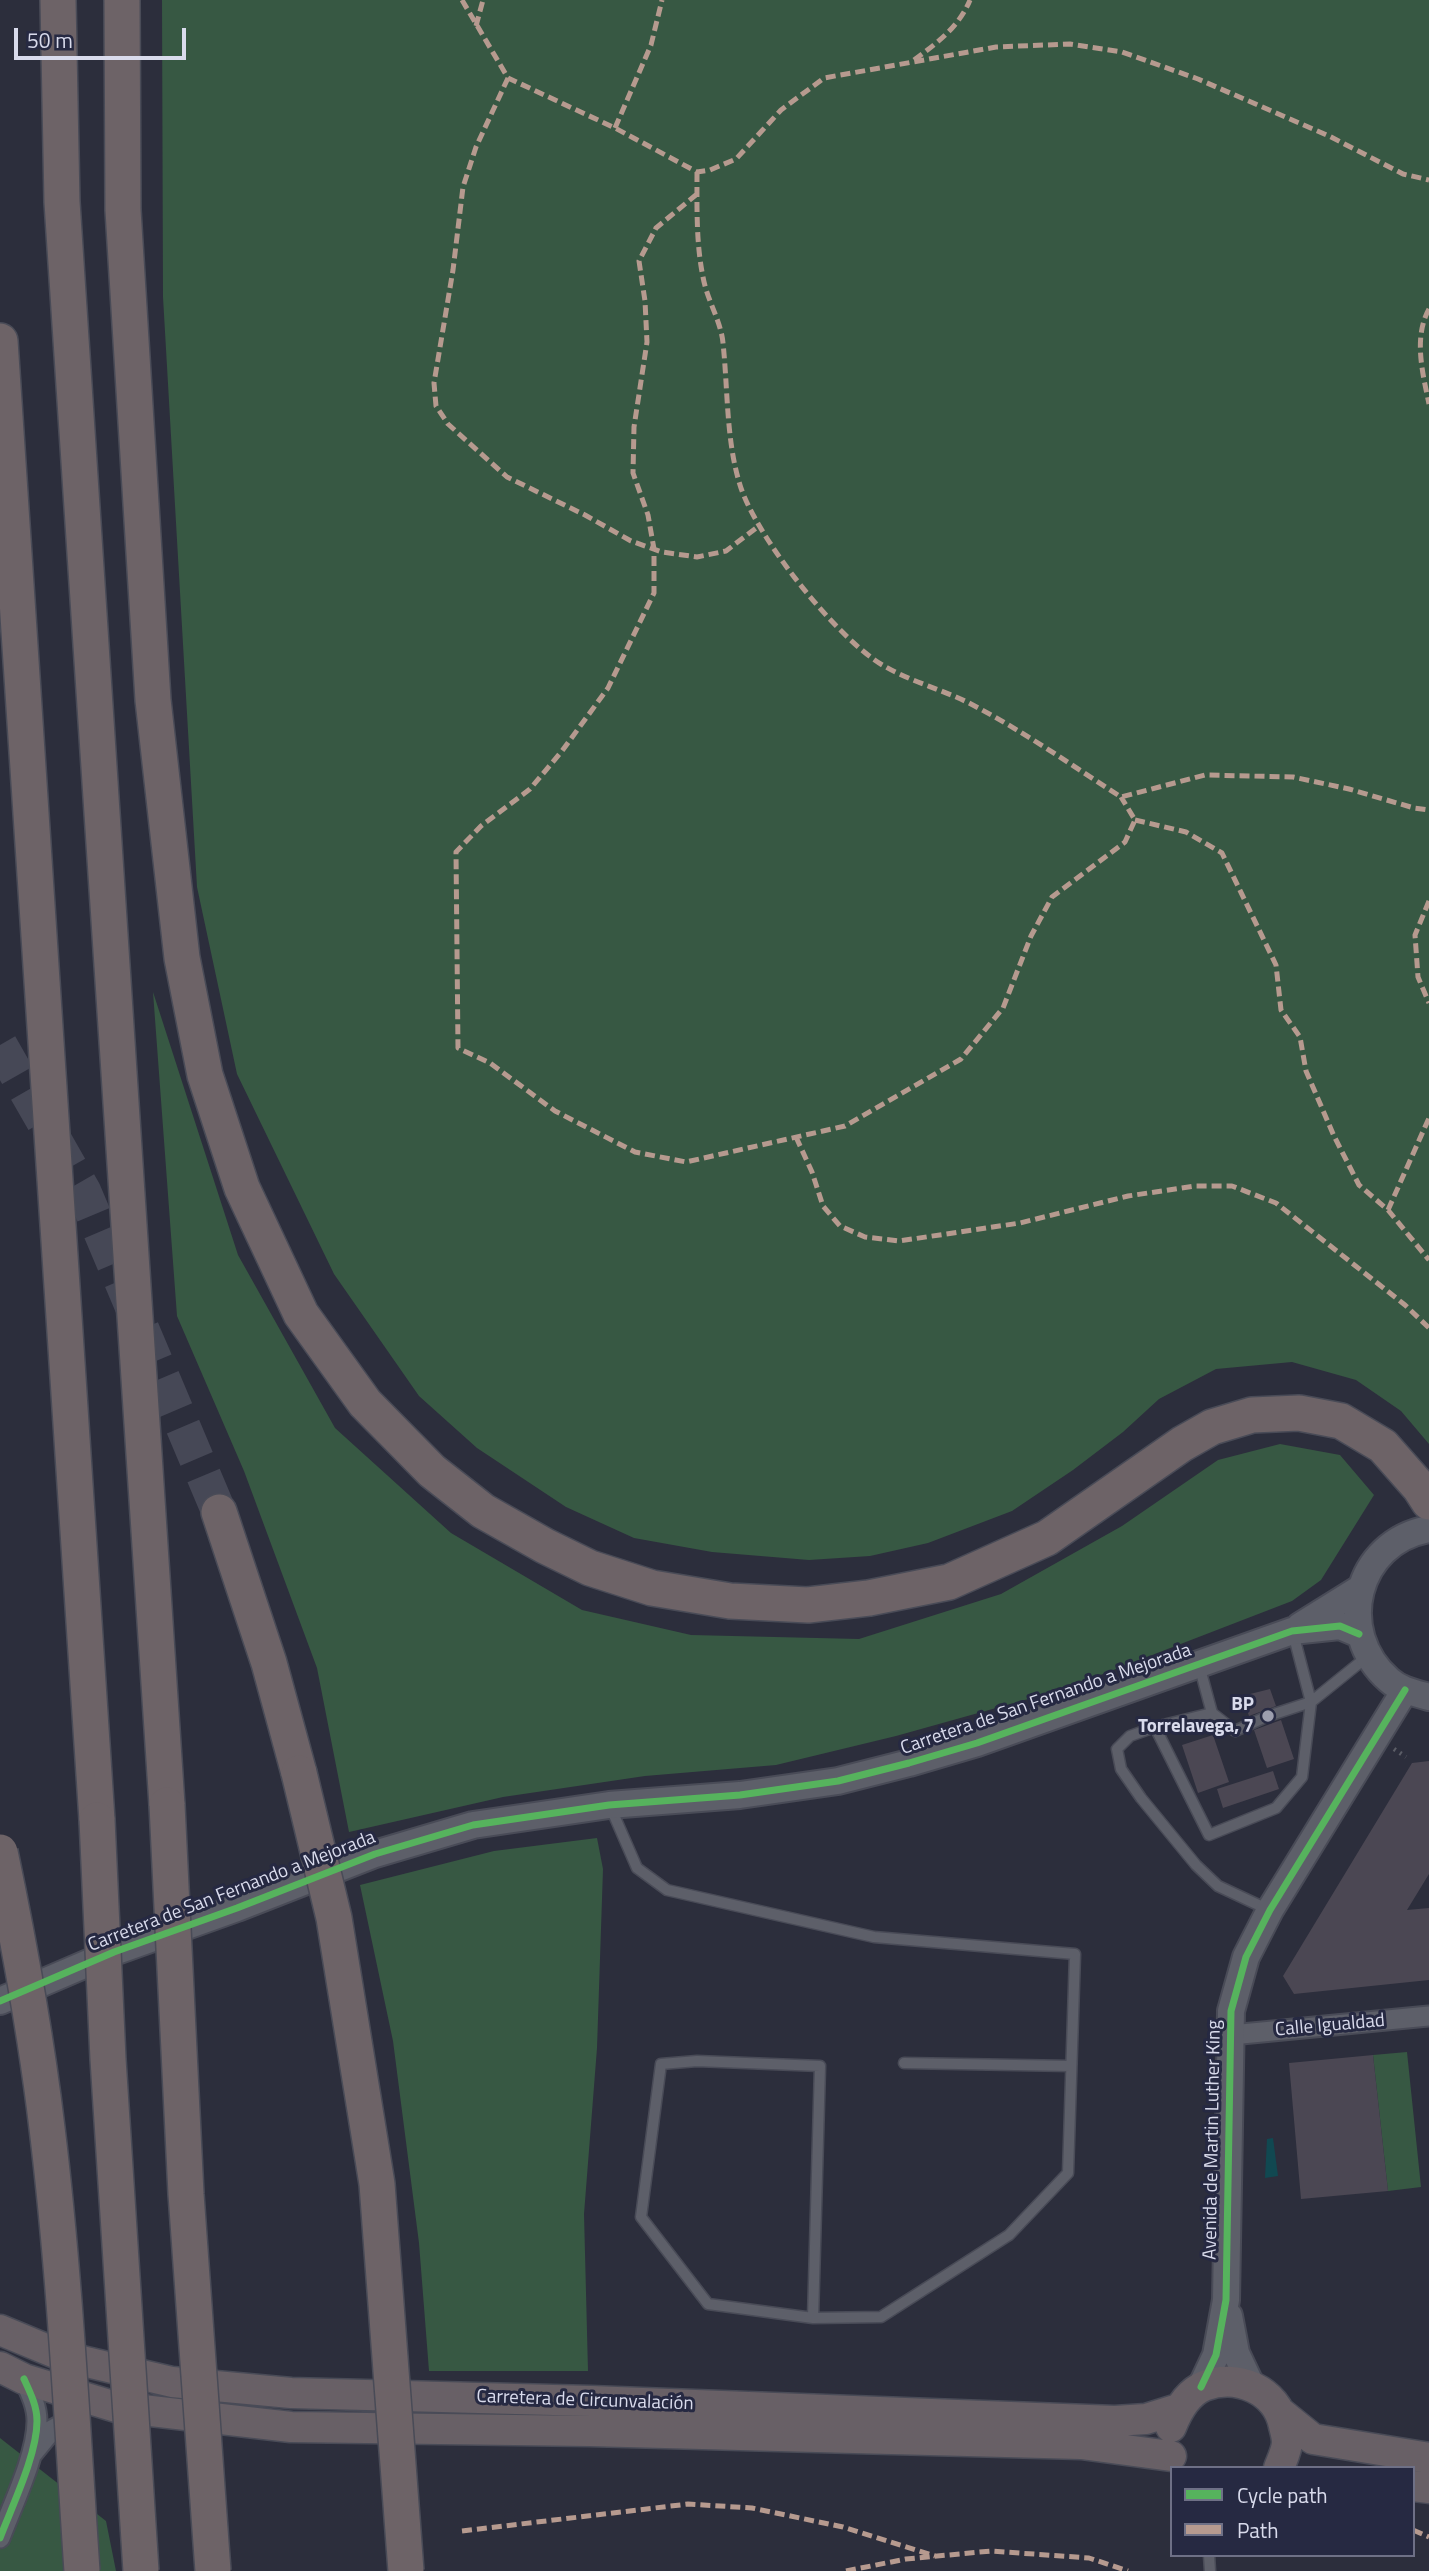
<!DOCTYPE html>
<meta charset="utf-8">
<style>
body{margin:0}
#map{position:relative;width:1429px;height:2571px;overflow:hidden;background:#2c2e3c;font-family:"Titillium Web",sans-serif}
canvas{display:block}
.legend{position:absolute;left:1170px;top:2466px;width:245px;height:91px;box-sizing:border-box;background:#262942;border:2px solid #6e7086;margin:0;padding:9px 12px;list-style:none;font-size:21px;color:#d9dbec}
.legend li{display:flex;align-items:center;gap:14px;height:35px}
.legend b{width:35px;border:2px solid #6e7086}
.scale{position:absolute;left:14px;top:28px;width:172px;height:32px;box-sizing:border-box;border:4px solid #d9dbec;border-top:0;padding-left:9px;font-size:21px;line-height:24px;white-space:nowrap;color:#d9dbec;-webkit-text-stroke:5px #262942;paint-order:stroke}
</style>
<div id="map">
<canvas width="1429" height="2571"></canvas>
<ul class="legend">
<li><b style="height:9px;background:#56b35d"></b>Cycle path</li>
<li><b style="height:9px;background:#b69a8f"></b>Path</li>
</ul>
<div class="scale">50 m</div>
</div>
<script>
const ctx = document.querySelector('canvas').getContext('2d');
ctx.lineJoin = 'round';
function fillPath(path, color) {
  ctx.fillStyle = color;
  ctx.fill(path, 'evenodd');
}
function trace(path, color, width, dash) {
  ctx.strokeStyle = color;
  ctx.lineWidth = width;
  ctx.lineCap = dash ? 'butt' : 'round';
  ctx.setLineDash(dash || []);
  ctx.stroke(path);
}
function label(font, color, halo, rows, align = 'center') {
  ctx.font = font + ' "Titillium Web",sans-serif';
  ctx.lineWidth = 6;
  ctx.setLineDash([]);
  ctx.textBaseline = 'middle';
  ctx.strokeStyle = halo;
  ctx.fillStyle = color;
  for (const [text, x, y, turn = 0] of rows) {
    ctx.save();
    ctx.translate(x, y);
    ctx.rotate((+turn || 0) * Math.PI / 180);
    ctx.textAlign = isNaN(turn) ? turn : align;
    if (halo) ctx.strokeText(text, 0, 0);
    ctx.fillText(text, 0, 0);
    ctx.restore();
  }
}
fillPath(new Path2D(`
 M162,0H1429V1444L1401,1411L1356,1380L1292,1362L1216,1369L1159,1399L1123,1432L1073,1470L1012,1511L928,1543L870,1556L809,1560L712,1552L634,1538L566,1507L477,1448L419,1396L334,1274L237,1074L197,887L163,297Z
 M153,992L238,1255L335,1428L451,1533L582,1610L691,1635L859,1639L1001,1594L1122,1526L1218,1460L1280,1444L1340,1455L1374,1495L1321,1580L1292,1601L1064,1689L896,1736L776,1765L645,1776L503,1797L349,1832L317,1668L244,1471L177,1316Z
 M597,1838L603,1869L597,2048L584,2214L588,2371H429L419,2243L393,2041L360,1885L494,1851Z
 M1407,2052L1421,2187L1388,2191L1373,2055Z
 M0,2438L106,2521L116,2571H0Z`), '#375843');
fillPath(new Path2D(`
 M1273,2138L1278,2176L1265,2178L1267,2139Z`), '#114851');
fillPath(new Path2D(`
 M1270,1689L1276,1706L1249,1716L1242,1696Z
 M1281,1720L1294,1759L1267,1768L1254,1730Z
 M1213,1735L1229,1782L1198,1793L1182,1745Z
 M1429,1761V1874L1407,1910L1429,1908V1980L1294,1994L1283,1976L1412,1763Z
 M1273,1771L1279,1789L1223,1808L1217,1789Z
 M1373,2055L1388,2191L1301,2199L1289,2063Z`), '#4b4753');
trace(new Path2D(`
 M0,1045L84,1192L219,1512`), '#464856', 35, [35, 18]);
const lane = new Path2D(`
 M1199,1665L1212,1713
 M1155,1727L1209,1835L1276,1808L1302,1777L1311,1702L1293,1633
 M610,1806L637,1868L667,1890L874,1937L1075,1954L1068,2173L1009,2235L881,2317L813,2318L708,2304L641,2217L661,2064L697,2061L820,2066L813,2318
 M1267,1909L1218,1886L1196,1865L1141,1798L1121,1769L1117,1749L1130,1736L1155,1727L1212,1713L1235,1731L1268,1716L1311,1702L1368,1656
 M904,2063L1071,2066
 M1209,2555L1210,2571`);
const street = new Path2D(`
 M1231,2035L1429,2016
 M33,2453L52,2430L78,2415
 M0,2538C12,2506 37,2455 37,2421C37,2406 30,2392 24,2379`);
const secondary = new Path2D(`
 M1429,1529C1355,1542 1334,1632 1389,1680C1400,1690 1415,1693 1429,1697
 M1300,1626L1361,1588
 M0,2001L114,1952L237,1908L375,1854L473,1825L609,1805L740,1795L838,1781L909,1763L977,1743L1292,1631L1340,1626L1359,1634
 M1229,2316L1236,2353L1251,2385
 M1201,2387L1216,2355L1226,2300L1231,2011L1246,1957L1270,1910L1405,1690`);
const primary = new Path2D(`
 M0,2330L65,2357L172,2382L291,2393L591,2401L1115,2421L1146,2419L1178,2409
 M0,2367L24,2379L116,2407L291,2427L589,2431L1081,2444L1171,2456
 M1282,2414L1313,2439L1429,2458
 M1171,2427C1177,2412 1187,2393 1204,2386C1237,2373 1277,2390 1284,2426C1285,2430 1287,2437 1287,2442C1287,2450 1282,2460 1279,2468
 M1413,2486L1429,2488`);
const highway = new Path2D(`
 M58,0L62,202L167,1805
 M122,0L123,210L153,700L182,958L205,1075L242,1188L301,1314L365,1403L432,1471L483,1511L545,1546L590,1568L652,1588L730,1601L808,1605L869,1598L949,1582L1047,1538L1182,1444L1212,1427L1252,1415L1299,1413L1341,1421L1383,1446L1420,1488L1429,1502
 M0,341L97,1820
 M219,1512L269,1663L299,1773`);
trace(lane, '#494b57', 13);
trace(street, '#494b57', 23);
trace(secondary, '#494b57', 30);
trace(primary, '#494b57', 33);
trace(highway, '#494b57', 38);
trace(new Path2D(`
 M1394,1749L1406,1757`), '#5c5e67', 4.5, [2, 5]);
trace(lane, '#5d5f69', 10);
trace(street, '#5d5f69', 19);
trace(secondary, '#5d5f69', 26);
trace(primary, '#686066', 30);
trace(highway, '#6d6367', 35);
const highwayBridge = new Path2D(`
 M299,1773L334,1918L377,2184L406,2571
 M167,1805L186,2194L213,2571
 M97,1820L108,2059L141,2571
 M0,1852C19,1943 36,2035 47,2128C65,2275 72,2423 82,2571`);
trace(highwayBridge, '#494b57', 38, []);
trace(highwayBridge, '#6d6367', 35);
trace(new Path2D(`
 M462,0L508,78L615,128L697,172L710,170L736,159L781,110L824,78L996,47L1070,44L1122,52L1198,79L1329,136L1403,174L1429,180
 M476,26L483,0
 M914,60C937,43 959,27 970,0
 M508,78L476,147L463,187L453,270L434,383L436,406L448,424L507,477L585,515L631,541L662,552L697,557L726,551L760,525
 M615,128L651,45L662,0
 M697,172C697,207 696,243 703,277C707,300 721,321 723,343C728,390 726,440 740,485C756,537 837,639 884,666C910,681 940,689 967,702C1020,729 1070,764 1121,797L1205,775L1293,777L1349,789L1414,808L1429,810
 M697,194L656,228L639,261L645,301L647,342L634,427L633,473L648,515L654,549V593L608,688L562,751L530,789L481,826L456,852L458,1048L490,1063L555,1111L635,1152L686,1162L845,1126L961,1059L1003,1008L1031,936L1052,897L1125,842L1135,820L1121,797
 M1429,309C1413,338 1423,374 1429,404
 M1135,820L1186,832L1222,853L1276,965L1281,1010L1300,1037L1306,1071L1334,1136L1359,1185L1388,1210L1429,1260
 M1429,901L1415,935L1418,977L1429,1003
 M796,1137L812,1172L823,1206L840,1226L865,1237L899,1241L1020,1223L1128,1196L1195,1186H1232L1276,1203L1405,1305L1429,1328
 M1388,1210L1429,1118
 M1413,2530L1429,2537
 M462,2531L688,2504L752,2508L843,2527L935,2556
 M846,2571L906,2559L991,2551L1089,2558L1128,2571`), '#b69a8f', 5, [10, 5]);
trace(new Path2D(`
 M0,2001L114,1952L237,1908L375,1854L473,1825L609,1805L740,1795L838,1781L909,1763L977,1743L1292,1631L1340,1626L1359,1634
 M1201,2387L1216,2355L1226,2300L1231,2011L1246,1957L1270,1910L1405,1690
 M0,2538C12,2506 37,2455 37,2421C37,2406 30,2392 24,2379`), '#56b35d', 7);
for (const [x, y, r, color] of [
 [1268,1716,7,"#9c9eae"]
]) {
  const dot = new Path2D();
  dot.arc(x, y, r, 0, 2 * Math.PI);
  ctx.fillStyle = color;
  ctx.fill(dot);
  trace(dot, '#262942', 2.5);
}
label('19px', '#d9dbec', '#262942', [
 ["Carretera de San Fernando a Mejorada",1046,1700,-19],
 ["Carretera de San Fernando a Mejorada",232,1892,-21],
 ["Calle Igualdad",1330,2026,-5],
 ["Avenida de Martin Luther King",1213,2140,-89],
 ["Carretera de Circunvalación",585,2401,2]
]);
label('bold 19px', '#d9dbec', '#262942', [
 ["BP",1254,1705],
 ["Torrelavega, 7",1254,1727]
], 'right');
</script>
